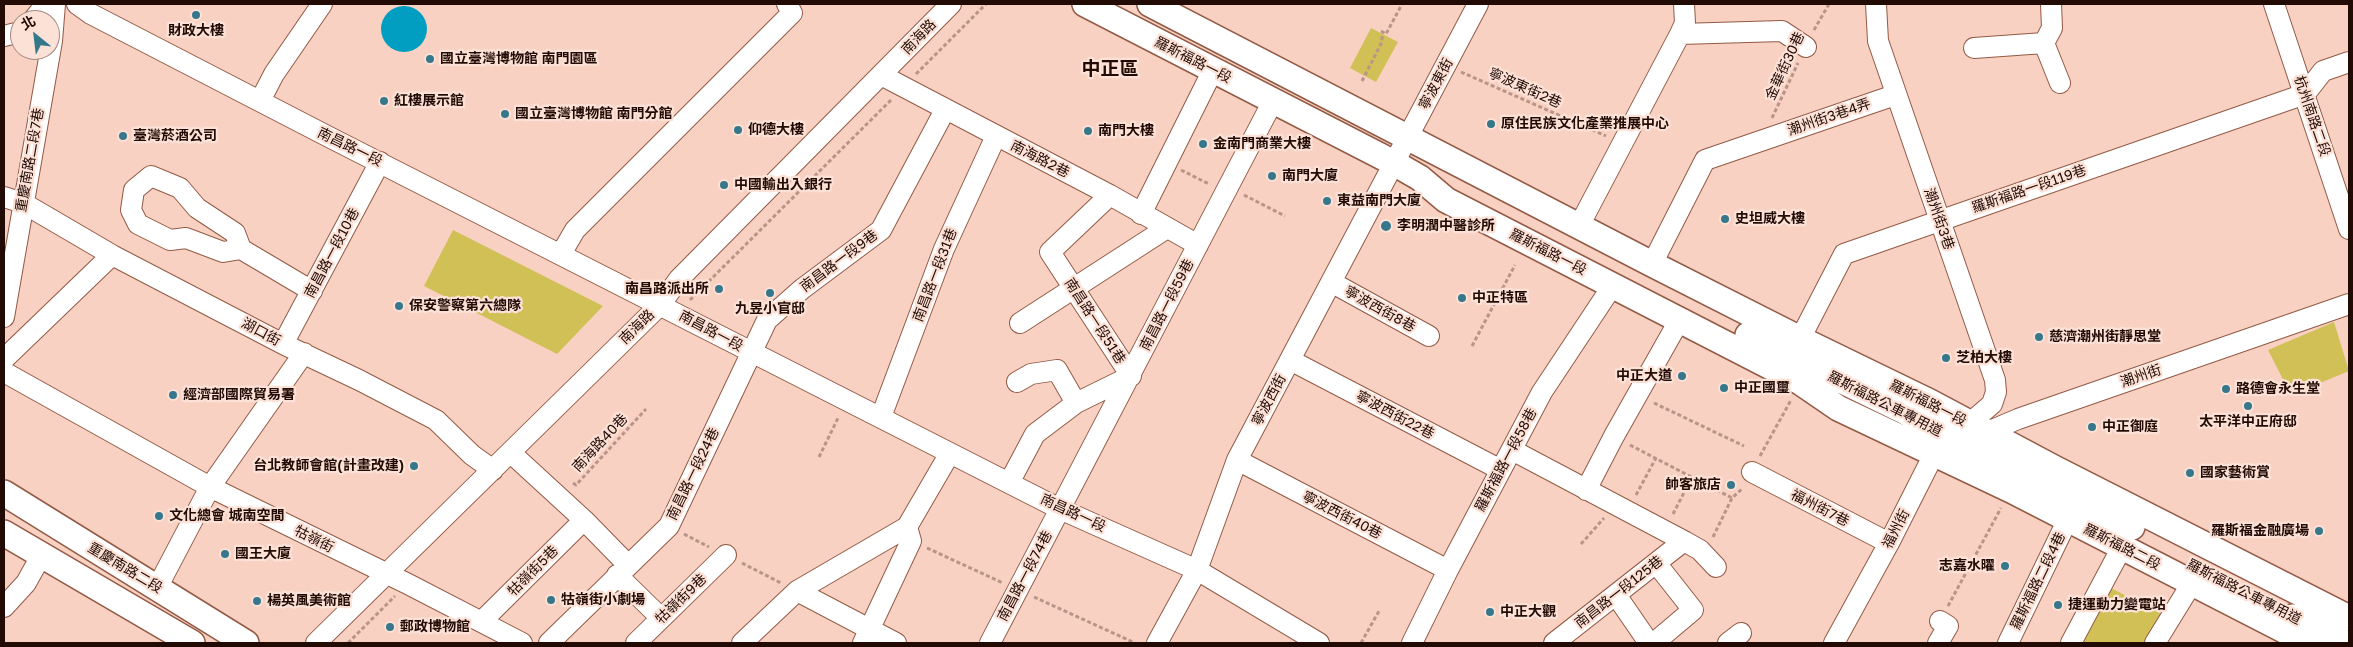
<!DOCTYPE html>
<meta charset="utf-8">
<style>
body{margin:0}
#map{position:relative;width:2353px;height:647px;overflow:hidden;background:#f9d1c2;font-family:"Golos Text","Noto Sans TC",sans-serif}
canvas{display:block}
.frame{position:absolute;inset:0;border:5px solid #210b04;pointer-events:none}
.north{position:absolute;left:10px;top:10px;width:50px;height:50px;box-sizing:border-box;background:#fce1d7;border:1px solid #a48b83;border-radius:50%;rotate:331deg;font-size:14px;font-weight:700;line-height:20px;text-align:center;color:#210b04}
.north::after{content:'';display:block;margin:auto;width:18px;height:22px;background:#37778b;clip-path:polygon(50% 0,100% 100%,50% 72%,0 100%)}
</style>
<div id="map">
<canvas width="2353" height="647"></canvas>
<div class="frame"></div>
<div class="north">北</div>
</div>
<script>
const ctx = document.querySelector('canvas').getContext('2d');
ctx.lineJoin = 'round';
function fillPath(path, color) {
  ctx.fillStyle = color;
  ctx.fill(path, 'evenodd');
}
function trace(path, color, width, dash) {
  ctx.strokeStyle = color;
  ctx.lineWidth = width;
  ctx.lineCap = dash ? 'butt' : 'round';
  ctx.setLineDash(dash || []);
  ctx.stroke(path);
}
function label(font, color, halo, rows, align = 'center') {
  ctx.font = font + ' "Golos Text","Noto Sans TC",sans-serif';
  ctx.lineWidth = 4.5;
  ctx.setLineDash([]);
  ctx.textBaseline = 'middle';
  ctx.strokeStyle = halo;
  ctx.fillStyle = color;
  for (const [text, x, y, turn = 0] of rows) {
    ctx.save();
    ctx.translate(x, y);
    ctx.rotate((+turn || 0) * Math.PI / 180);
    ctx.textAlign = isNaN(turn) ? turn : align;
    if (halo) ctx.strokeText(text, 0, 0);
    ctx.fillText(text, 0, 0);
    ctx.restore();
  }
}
fillPath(new Path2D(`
 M1371,28L1398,42L1376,82L1350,68Z
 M453,230L603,306L557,354L424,286Z
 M2334,322L2349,371L2291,395L2268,350Z
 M2107,586L2164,615L2146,643H2075Z`), '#d0c056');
fillPath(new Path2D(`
 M381 29a23 23 0 1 1 46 0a23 23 0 1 1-46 0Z`), '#019ec1');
const minor = new Path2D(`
 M77,4L91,14L331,138L1060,509L1197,570L1319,643
 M2051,4L2052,28L2044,43L2060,83
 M2274,4L2349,229
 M33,20L46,4
 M1680,34L1782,31L1806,47
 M4,36L20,32
 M1974,48L2044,43
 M881,75L1110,195L1198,245
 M260,101L274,74L322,4
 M4,197L23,203L112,255L283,344L359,380L436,420L472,455L493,470
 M1141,214L1213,70
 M1579,226L1680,34L1685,23L1684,4
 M241,249L223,252L186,238L170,240L138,224L131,210L134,190L151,176L180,188L197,208L235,233L241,249L312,291
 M561,254L575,230L792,13L787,4
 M1652,264L1705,160L1895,95
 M1331,282L1429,336
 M4,317L52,41L55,4
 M1020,323L1167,228
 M1800,339L1844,254L2305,94L2323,71L2349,62
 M283,344L380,162
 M4,359L112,255
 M1290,360L1501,470
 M4,372L210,487L408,584L522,643
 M1017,382L1031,374L1057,370L1076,403
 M881,417L944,249L996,136
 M1978,436L2018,419L2349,304
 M1512,450L1684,541L1700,550L1716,567
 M511,453L584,520L628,565
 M1237,460L1448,570
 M1752,472L1889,543
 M1009,483L1035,434L1076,403L1131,376L1050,252L1110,195
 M1586,490L1614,436L1680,319
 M617,575L661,618
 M157,588L210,487L304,353
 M797,591L896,643
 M1616,595L1649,643
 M4,607L26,583L41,556
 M482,621L584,520
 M316,643L660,305L679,279L951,4
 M549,643L669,526L767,320L802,289L881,230L945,110
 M636,643L726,555
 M742,643L797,591L907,527
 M863,643L911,541L907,527L950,453
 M990,643L1273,101
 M1157,643L1197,570L1237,460L1478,4
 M1412,643L1448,570L1542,392L1613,285
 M1554,643L1684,541
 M1654,643L1693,610L1656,563
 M1728,643L1741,633
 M1834,643L1889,543L1934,454L1992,404L1996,392L1995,380L1878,41L1876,4
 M1938,643L1948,626L1940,621
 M2008,643L2068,519
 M2071,643L2122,547
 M2155,643L2192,583`);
const major = new Path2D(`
 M1085,4L1394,163L1420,178L1446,200L1800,382L1838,408L2011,490L2309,643
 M1150,4L1652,264L1800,339L1930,402L2054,468L2349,618
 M1748,335L1904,411L2030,482
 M2046,482L2132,527
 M4,493L246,643
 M4,533L192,643
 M2292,617L2344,643`);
trace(minor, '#935a45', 22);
trace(major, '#935a45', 28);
trace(new Path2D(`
 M1814,30L1829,4
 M1381,31L1386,34L1402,4
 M1461,72L1606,136
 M916,74L986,4
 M1362,81L1381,44L1383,33
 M1772,118L1798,63
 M1181,170L1209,184
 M1244,195L1285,216
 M690,300L891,100
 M1472,346L1515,265
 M1654,403L1744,446
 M1630,445L1732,498
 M1760,456L1791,400
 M819,457L839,416
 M573,483L576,485L646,409
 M1636,495L1656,458
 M1673,514L1692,477
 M684,534L709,547
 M1713,537L1732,498L1743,488
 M1581,544L1604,518
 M927,548L1003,583
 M742,563L781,583
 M1034,597L1135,643
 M1948,606L2001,508
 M348,643L395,596
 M1361,643L1379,611`), '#b89589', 3, [4, 2.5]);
trace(minor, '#fff', 20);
trace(major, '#fff', 25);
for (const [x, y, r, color] of [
 [196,15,5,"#37778b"],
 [430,59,5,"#37778b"],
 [384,101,5,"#37778b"],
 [505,114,5,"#37778b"],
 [1491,124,5,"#37778b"],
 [738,130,5,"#37778b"],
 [1088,131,5,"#37778b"],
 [123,136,5,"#37778b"],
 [1203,144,5,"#37778b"],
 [1272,176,5,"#37778b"],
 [724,185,5,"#37778b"],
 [1327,201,5,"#37778b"],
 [1725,219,5,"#37778b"],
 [1386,226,6,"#37778b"],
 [719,289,5,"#37778b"],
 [770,293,5,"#37778b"],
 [1462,298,5,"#37778b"],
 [399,306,5,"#37778b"],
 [2039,337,5,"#37778b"],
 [1946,358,5,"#37778b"],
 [1682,376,5,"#37778b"],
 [1724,388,5,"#37778b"],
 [2226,389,5,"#37778b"],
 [173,395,5,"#37778b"],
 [2248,406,5,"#37778b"],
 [2092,427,5,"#37778b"],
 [414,466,5,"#37778b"],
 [2190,473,5,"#37778b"],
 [1731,485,5,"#37778b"],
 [159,516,5,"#37778b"],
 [2319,531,5,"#37778b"],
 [225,554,5,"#37778b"],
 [2005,566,5,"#37778b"],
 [551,600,5,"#37778b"],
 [257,601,5,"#37778b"],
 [2058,605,5,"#37778b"],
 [1490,612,5,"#37778b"],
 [390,627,5,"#37778b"]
]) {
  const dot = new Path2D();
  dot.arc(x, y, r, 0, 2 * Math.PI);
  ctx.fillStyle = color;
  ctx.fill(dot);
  trace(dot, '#fce1d7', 2);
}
label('bold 14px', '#210b04', '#fce1d7', [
 ["財政大樓",196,31,"center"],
 ["國立臺灣博物館 南門園區",440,59],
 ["紅樓展示館",394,101],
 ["國立臺灣博物館 南門分館",515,114],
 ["原住民族文化產業推展中心",1501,124],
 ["仰德大樓",748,130],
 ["南門大樓",1098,131],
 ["臺灣菸酒公司",133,136],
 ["金南門商業大樓",1213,144],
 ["南門大廈",1282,176],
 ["中國輸出入銀行",734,185],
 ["東益南門大廈",1337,201],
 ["史坦威大樓",1735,219],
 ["李明潤中醫診所",1397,226],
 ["南昌路派出所",709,289,"right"],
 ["中正特區",1472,298],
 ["保安警察第六總隊",409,306],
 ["九昱小官邸",770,309,"center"],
 ["慈濟潮州街靜思堂",2049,337],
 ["芝柏大樓",1956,358],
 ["中正大道",1672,376,"right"],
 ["中正國璽",1734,388],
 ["路德會永生堂",2236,389],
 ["經濟部國際貿易署",183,395],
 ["太平洋中正府邸",2248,422,"center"],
 ["中正御庭",2102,427],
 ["台北教師會館(計畫改建)",404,466,"right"],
 ["國家藝術賞",2200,473],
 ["帥客旅店",1721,485,"right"],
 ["文化總會 城南空間",169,516],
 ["羅斯福金融廣場",2309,531,"right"],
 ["國王大廈",235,554],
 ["志嘉水曜",1995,566,"right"],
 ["牯嶺街小劇場",561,600],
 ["楊英風美術館",267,601],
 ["捷運動力變電站",2068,605],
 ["中正大觀",1500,612],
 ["郵政博物館",400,627]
], 'left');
label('14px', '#210b04', '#fce1d7', [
 ["南海路",919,37,-46],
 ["羅斯福路一段",1193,60,27],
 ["金華街30巷",1785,66,-65],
 ["寧波東街",1436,84,-62],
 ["寧波東街2巷",1525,88,24],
 ["杭州南路二段",2312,116,71],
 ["潮州街3巷4弄",1829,117,-19],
 ["南昌路一段",350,147,26],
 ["南海路2巷",1040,159,27],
 ["重慶南路二段7巷",30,160,-80],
 ["羅斯福路一段119巷",2029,189,-19],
 ["潮州街3巷",1939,219,71],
 ["羅斯福路一段",1548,252,27],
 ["南昌路一段10巷",332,253,-62],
 ["南昌路一段9巷",839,261,-37],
 ["南昌路一段31巷",935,275,-69],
 ["南昌路一段59巷",1167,305,-63],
 ["寧波西街8巷",1380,309,29],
 ["南昌路一段51巷",1095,321,57],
 ["南海路",637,327,-44],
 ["南昌路一段",711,331,28],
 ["湖口街",261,332,28],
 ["潮州街",2141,376,-19],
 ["寧波西街",1269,400,-62],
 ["羅斯福路一段",1928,403,27],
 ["羅斯福路公車專用道",1885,404,27],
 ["寧波西街22巷",1395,415,28],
 ["南海路40巷",600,443,-47],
 ["羅斯福路一段58巷",1506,460,-62],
 ["南昌路一段24巷",693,474,-64],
 ["福州街7巷",1820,508,27],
 ["南昌路一段",1073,513,25],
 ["寧波西街40巷",1342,515,27],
 ["福州街",1896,529,-63],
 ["牯嶺街",314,539,27],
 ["羅斯福路二段",2122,547,27],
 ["重慶南路二段",125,568,31],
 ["牯嶺街5巷",533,571,-45],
 ["南昌路一段74巷",1025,576,-62],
 ["羅斯福路二段4巷",2038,581,-64],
 ["南昌路一段125巷",1619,592,-38],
 ["羅斯福路公車專用道",2244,592,27],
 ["牯嶺街9巷",681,599,-44]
]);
label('bold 19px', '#210b04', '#fce1d7', [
 ["中正區",1110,69]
]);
</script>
